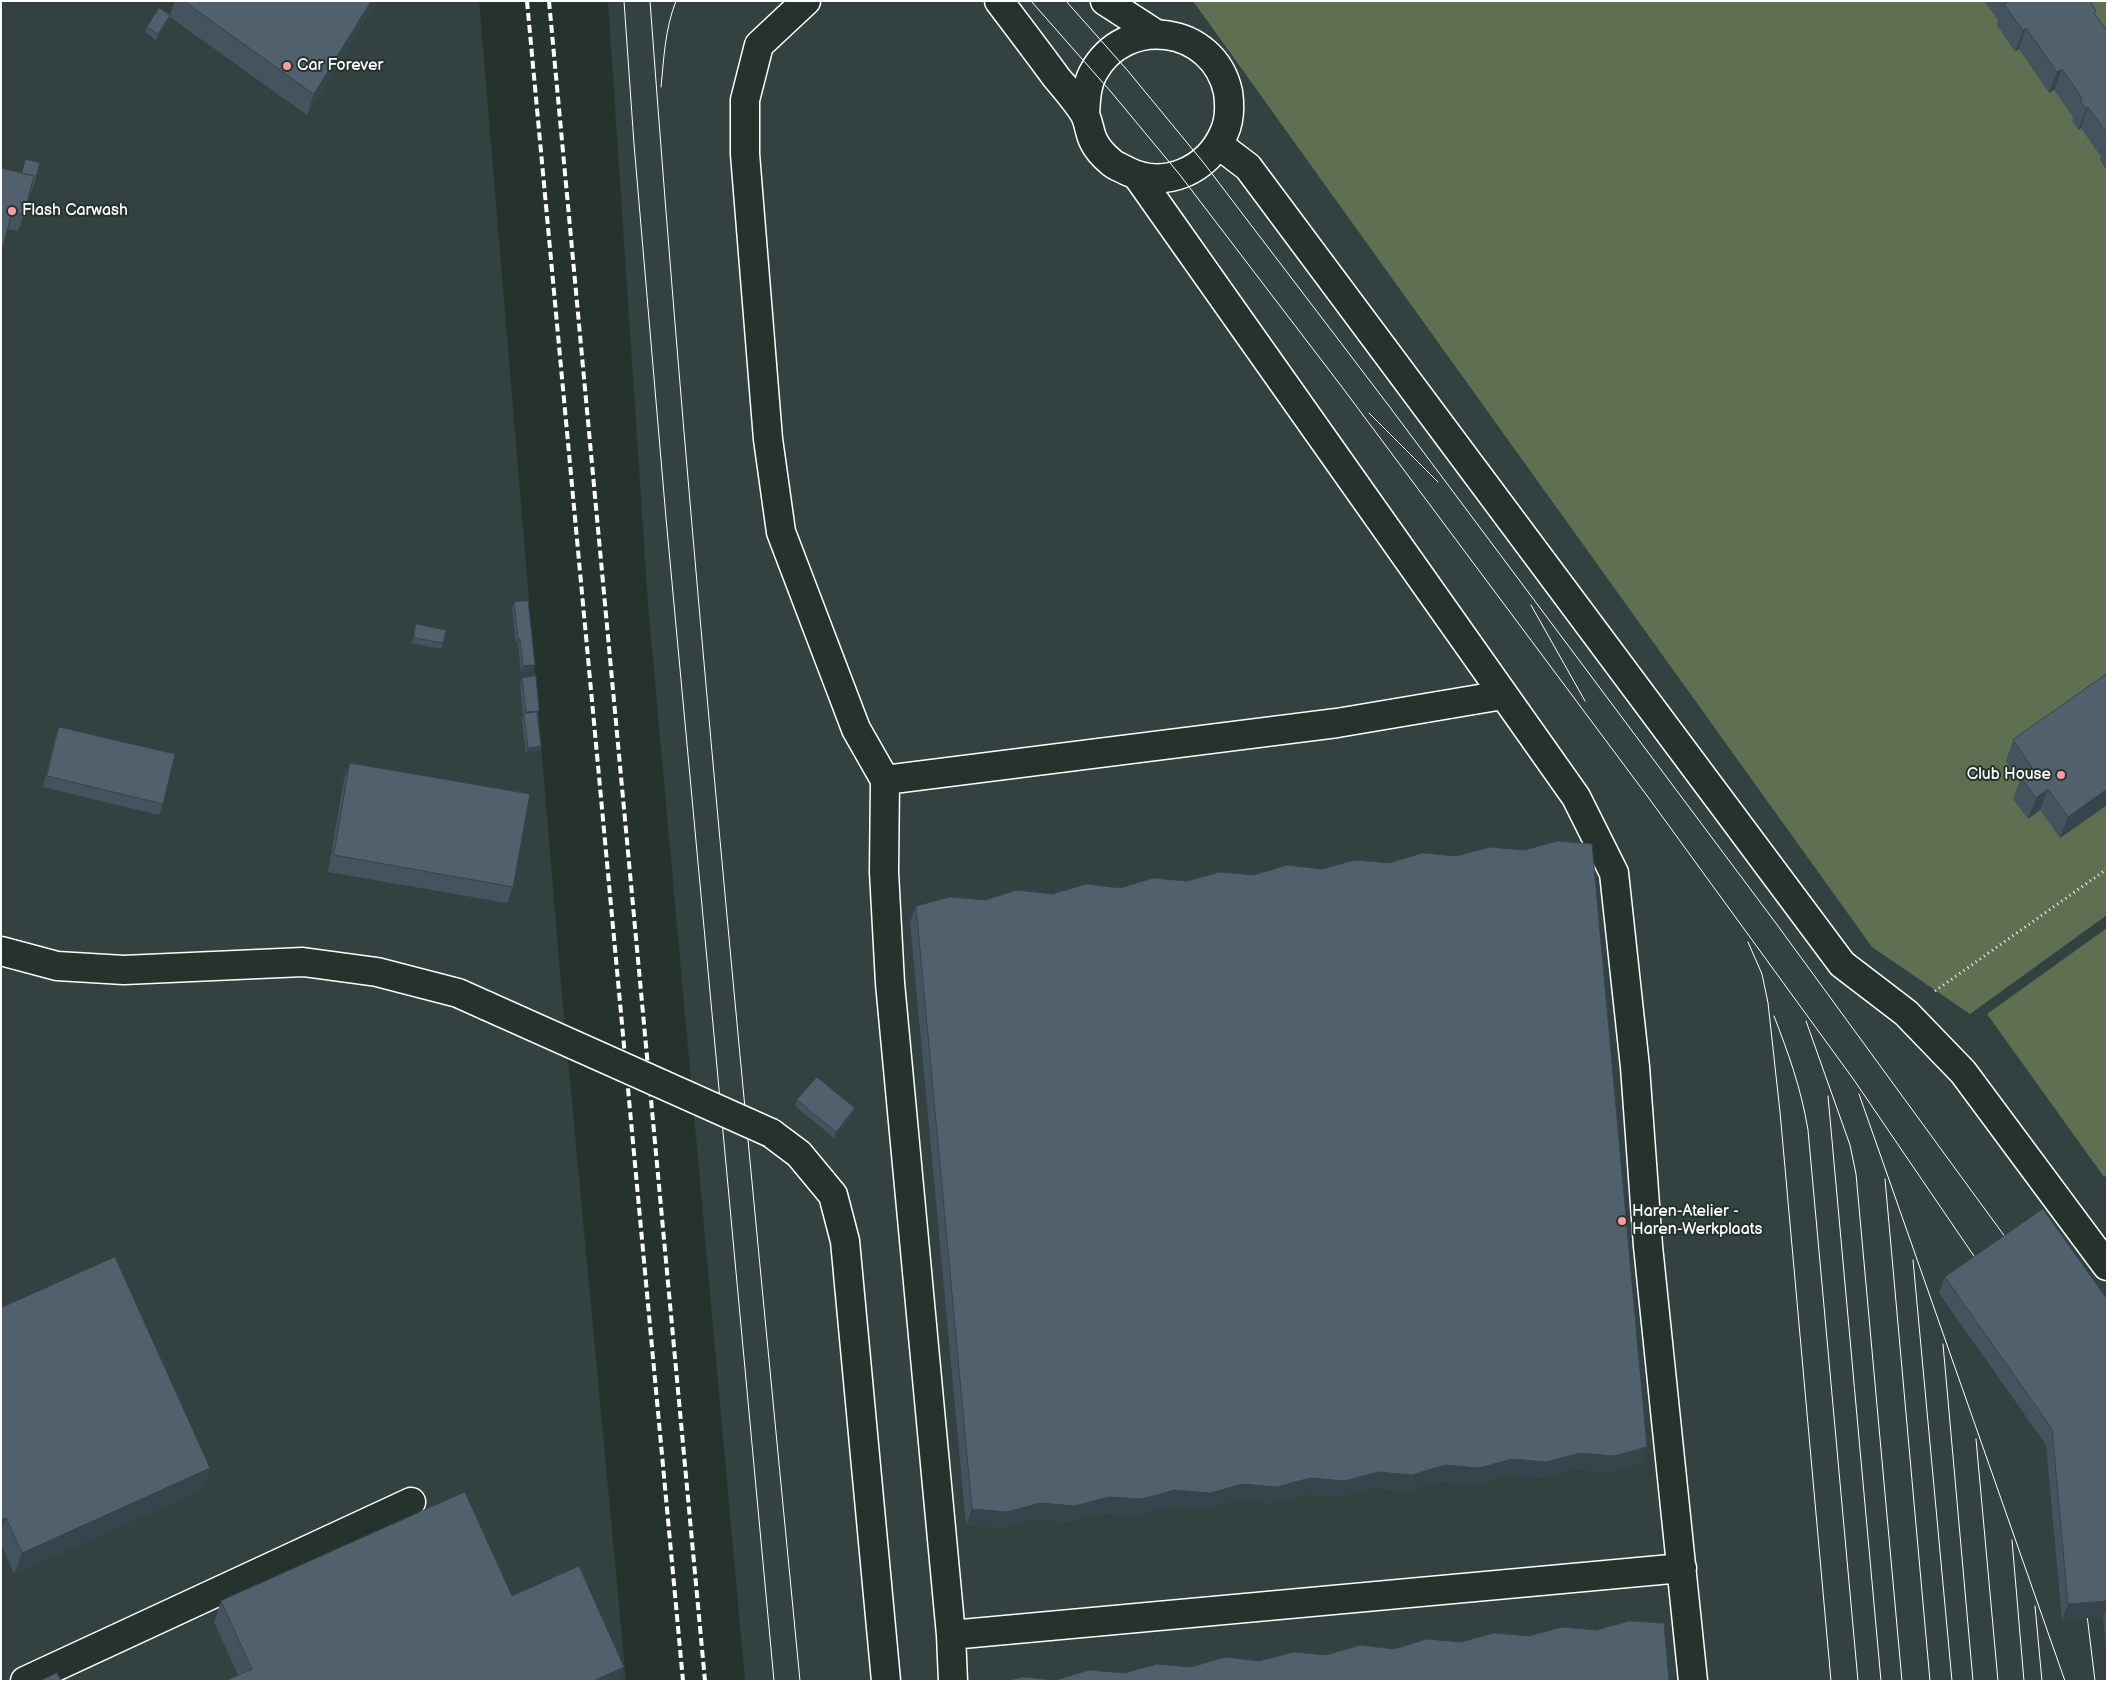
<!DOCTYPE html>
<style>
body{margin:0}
#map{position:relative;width:2108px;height:1682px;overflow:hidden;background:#26332d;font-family:"Balsamiq Sans",sans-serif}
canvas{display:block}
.frame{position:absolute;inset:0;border:2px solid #fff;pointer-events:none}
</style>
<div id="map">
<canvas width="2108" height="1682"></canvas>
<div class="frame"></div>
</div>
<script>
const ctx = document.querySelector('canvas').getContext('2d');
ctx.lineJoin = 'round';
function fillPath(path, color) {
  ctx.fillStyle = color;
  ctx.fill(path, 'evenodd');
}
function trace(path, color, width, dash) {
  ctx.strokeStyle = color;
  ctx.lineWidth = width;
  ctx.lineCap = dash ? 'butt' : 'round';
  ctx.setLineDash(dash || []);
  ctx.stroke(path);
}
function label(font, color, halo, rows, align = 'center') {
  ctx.font = font + ' "Balsamiq Sans",sans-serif';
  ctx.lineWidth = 4;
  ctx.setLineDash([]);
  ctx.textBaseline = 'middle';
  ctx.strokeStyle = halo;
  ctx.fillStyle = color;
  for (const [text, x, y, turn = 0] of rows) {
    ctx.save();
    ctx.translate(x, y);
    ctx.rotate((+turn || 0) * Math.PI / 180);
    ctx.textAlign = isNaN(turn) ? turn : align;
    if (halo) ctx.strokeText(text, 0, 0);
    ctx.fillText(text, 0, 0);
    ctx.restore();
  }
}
fillPath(new Path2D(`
 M1,1H479L561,984L626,1681H1Z
 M608,1H2107V1681H745L648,604Z`), '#334140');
fillPath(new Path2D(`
 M1193,1H2107V915L1970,1014L1872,947Z
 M2107,928V1175L2104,1177L1987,1014Z`), '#5f7052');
const minor = new Path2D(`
 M806,1L759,45L745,100V154L768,439L781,532L856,729L885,780L884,872L890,983L951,1635L953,1681
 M999,1C1018,26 1037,51 1056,77C1065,88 1076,100 1084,113C1089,121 1089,133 1094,142C1097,148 1105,157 1111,162C1115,166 1122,168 1127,171C1165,190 1208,170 1224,133C1230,120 1230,106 1228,92C1214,26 1125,13 1093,73C1086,86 1086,100 1085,114
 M1105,1L1156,34
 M1219,145L1248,167L1842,964L1906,1013L1963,1072L2107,1266
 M1138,177L1576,797L1614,873L1635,1067L1648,1246L1693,1681
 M885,780L1337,723L1503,695
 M1,951L57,966L124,970L303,962L377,972L458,993L487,1006
 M771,1133L799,1154L833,1195L845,1241L886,1681
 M951,1635L1682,1568
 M25,1681L411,1502`);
trace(minor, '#fff', 31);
trace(new Path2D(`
 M1935,991L2107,869`), '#fff', 3, [1, 4]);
trace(minor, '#26332d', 28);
trace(new Path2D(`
 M624,1L634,144L666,518L774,1681
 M650,1C691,562 746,1121 800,1681
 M1031,1L1112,93L1180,175L1342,387L1648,797L1854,1080L1976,1259
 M1066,1L1128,71L1203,162L1389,406L1778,926L2006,1238
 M661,87C664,57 665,29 676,1
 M1369,413L1438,482
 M1531,605L1585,701
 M1748,942L1762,974L1768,1003L1780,1112L1831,1681
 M1774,1016C1789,1055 1801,1088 1808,1130L1858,1681
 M1806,1021L1850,1145L1856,1174L1902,1681
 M1859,1094L2065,1681
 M1828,1096L1881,1681
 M1885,1179L1930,1681
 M1913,1260L1952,1681
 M1943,1344L1973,1681
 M1976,1439L1998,1681
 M2012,1540L2024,1681
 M2035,1606L2042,1681
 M2087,1615L2095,1681`), '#fff', 1);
trace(new Path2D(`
 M527,1L683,1681
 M549,1L705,1681`), '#fff', 4, [8, 4]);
const minorBridge = new Path2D(`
 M487,1006L771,1133`);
trace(minorBridge, '#fff', 31, []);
trace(minorBridge, '#26332d', 28);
fillPath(new Path2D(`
 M175,1H376L307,115L170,17L168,21L156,40L145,32L147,27L170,15Z
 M1984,1H2090L2095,14L2107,31V167L2105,168L2100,160L2101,157L2081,128L2078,130L2072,121L2073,117L2054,90L2049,93L2019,49L2015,52L1997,25L1998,20Z
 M26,159L33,187L31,193H30L24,215L18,231L7,229Z
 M514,602L533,671L521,672L518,644H516L512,608Z
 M416,624L443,643L441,649L412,643L414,630Z
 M522,678L538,716L541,746L539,751L526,753L522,720L523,716L520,683Z
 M59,727L163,804L159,815L43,787L55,738Z
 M2013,740L2107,805L2060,838L2040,810L2028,819L2013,799L2020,781L2006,761Z
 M350,763L513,887L507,903L328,872L344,779Z
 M1120,888L1641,1463L1608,1472L1574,1469L1540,1478L1507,1475L1474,1484L1439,1481L1406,1491L1372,1488L1339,1497L1304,1494L1271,1503L1237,1500L1204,1509L1169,1506L1136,1516L1102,1513L1069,1522L1035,1519L1001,1528L966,1525L910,922L916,906Z
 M797,1100L855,1108L853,1114L834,1138L795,1106Z
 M1945,1277L2107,1299V1659L2103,1617L2062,1620L2046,1445L1939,1293Z
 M1,1308L210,1468L203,1489L14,1574L1,1544Z
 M512,1596L238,1675L214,1622L221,1601Z`), '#45535e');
fillPath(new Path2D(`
 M371,1H376L307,115L314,94Z
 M170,15L168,21L156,40L158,34Z
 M2026,28L2019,49L2015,52L2023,31Z
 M2062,69L2054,90L2049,93L2057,72Z
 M2088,107L2081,128L2078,130L2086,109Z
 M518,639H520L518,644H516Z
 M535,665L533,671L521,672L523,666Z
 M539,711L537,716H524L526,712Z
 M541,746L539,751L526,753L528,748Z
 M2048,789L2040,810L2028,819L2036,798Z
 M2107,789V805L2060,838L2068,817Z
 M855,1108L853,1114L834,1138L836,1132Z
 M1647,1447L1641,1463L1608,1472L1574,1469L1540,1478L1507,1475L1474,1484L1439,1481L1406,1491L1372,1488L1339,1497L1304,1494L1271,1503L1237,1500L1204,1509L1169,1506L1136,1516L1102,1513L1069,1522L1035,1519L1001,1528L966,1525L972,1509Z
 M210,1468L203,1489L14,1574L22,1553Z
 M6,1518L1,1532V1520Z
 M2107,1601V1606L2103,1617L2062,1620L2068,1604Z
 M624,1667L619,1681H593Z`), '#38444c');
const building = new Path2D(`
 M184,1H371L314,94Z
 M2007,1H2090L2096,11L2094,13L2107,31V133L2088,107L2086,109L2080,100L2082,98L2062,69L2057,72L2026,28L2023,31L2004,4L2008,2Z
 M159,8L170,15L158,34L147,27Z
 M26,159L40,163L33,187H31L34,176L22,173Z
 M1,168L34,176L24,215L12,212L1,253Z
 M528,601L535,665L523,666L520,639H518L514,602Z
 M416,624L446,630L443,643L414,638Z
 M2107,674V789L2068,817L2048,789L2036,798L2021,778L2033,769L2013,740Z
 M536,676L539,711L526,712L522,678Z
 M537,712L541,746L528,748L524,714Z
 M59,727L175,754L163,804L47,776Z
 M350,763L530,794L513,887L334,855Z
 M1558,841L1592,844L1647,1447L1614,1456L1580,1453L1546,1462L1512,1459L1479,1468L1445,1465L1412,1475L1378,1472L1345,1481L1310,1478L1277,1487L1243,1484L1210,1493L1175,1490L1142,1499L1108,1497L1075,1506L1040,1503L1007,1512L972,1509L916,906L950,897L985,900L1017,890L1052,894L1086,884L1120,888L1153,878L1187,881L1220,872L1254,875L1287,865L1322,869L1355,860L1389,863L1422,853L1457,856L1490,847L1524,850Z
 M817,1077L855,1108L836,1132L797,1100Z
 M2043,1209L2107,1299V1601L2068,1604L2052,1429L1945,1277Z
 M115,1257L210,1468L22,1553L6,1518L1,1520V1308Z
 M465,1492L512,1596L579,1566L624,1667L593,1681H225L252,1669L221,1601Z
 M1629,1621L1664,1623L1669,1681H1006L1022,1677L1056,1680L1089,1670L1124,1673L1157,1664L1191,1667L1225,1657L1259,1661L1293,1652L1326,1655L1360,1645L1394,1649L1427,1639L1461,1642L1494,1633L1529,1636L1562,1627L1596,1630Z
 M57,1673L61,1681H40Z`);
fillPath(building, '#50616d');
trace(building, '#38444c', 1);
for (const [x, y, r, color] of [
 [287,66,5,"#ff9aa2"],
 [12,211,5,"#ff9aa2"],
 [2061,775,5,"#ff9aa2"],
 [1622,1221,5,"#ff9aa2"]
]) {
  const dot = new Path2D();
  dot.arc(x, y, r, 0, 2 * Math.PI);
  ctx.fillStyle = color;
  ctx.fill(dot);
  trace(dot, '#26332d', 2);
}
label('16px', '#fff', '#26332d', [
 ["Car Forever",297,66],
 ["Flash Carwash",22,211],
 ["Club House",2051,775,"right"],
 ["Haren-Atelier -",1632,1212],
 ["Haren-Werkplaats",1632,1230]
], 'left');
</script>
